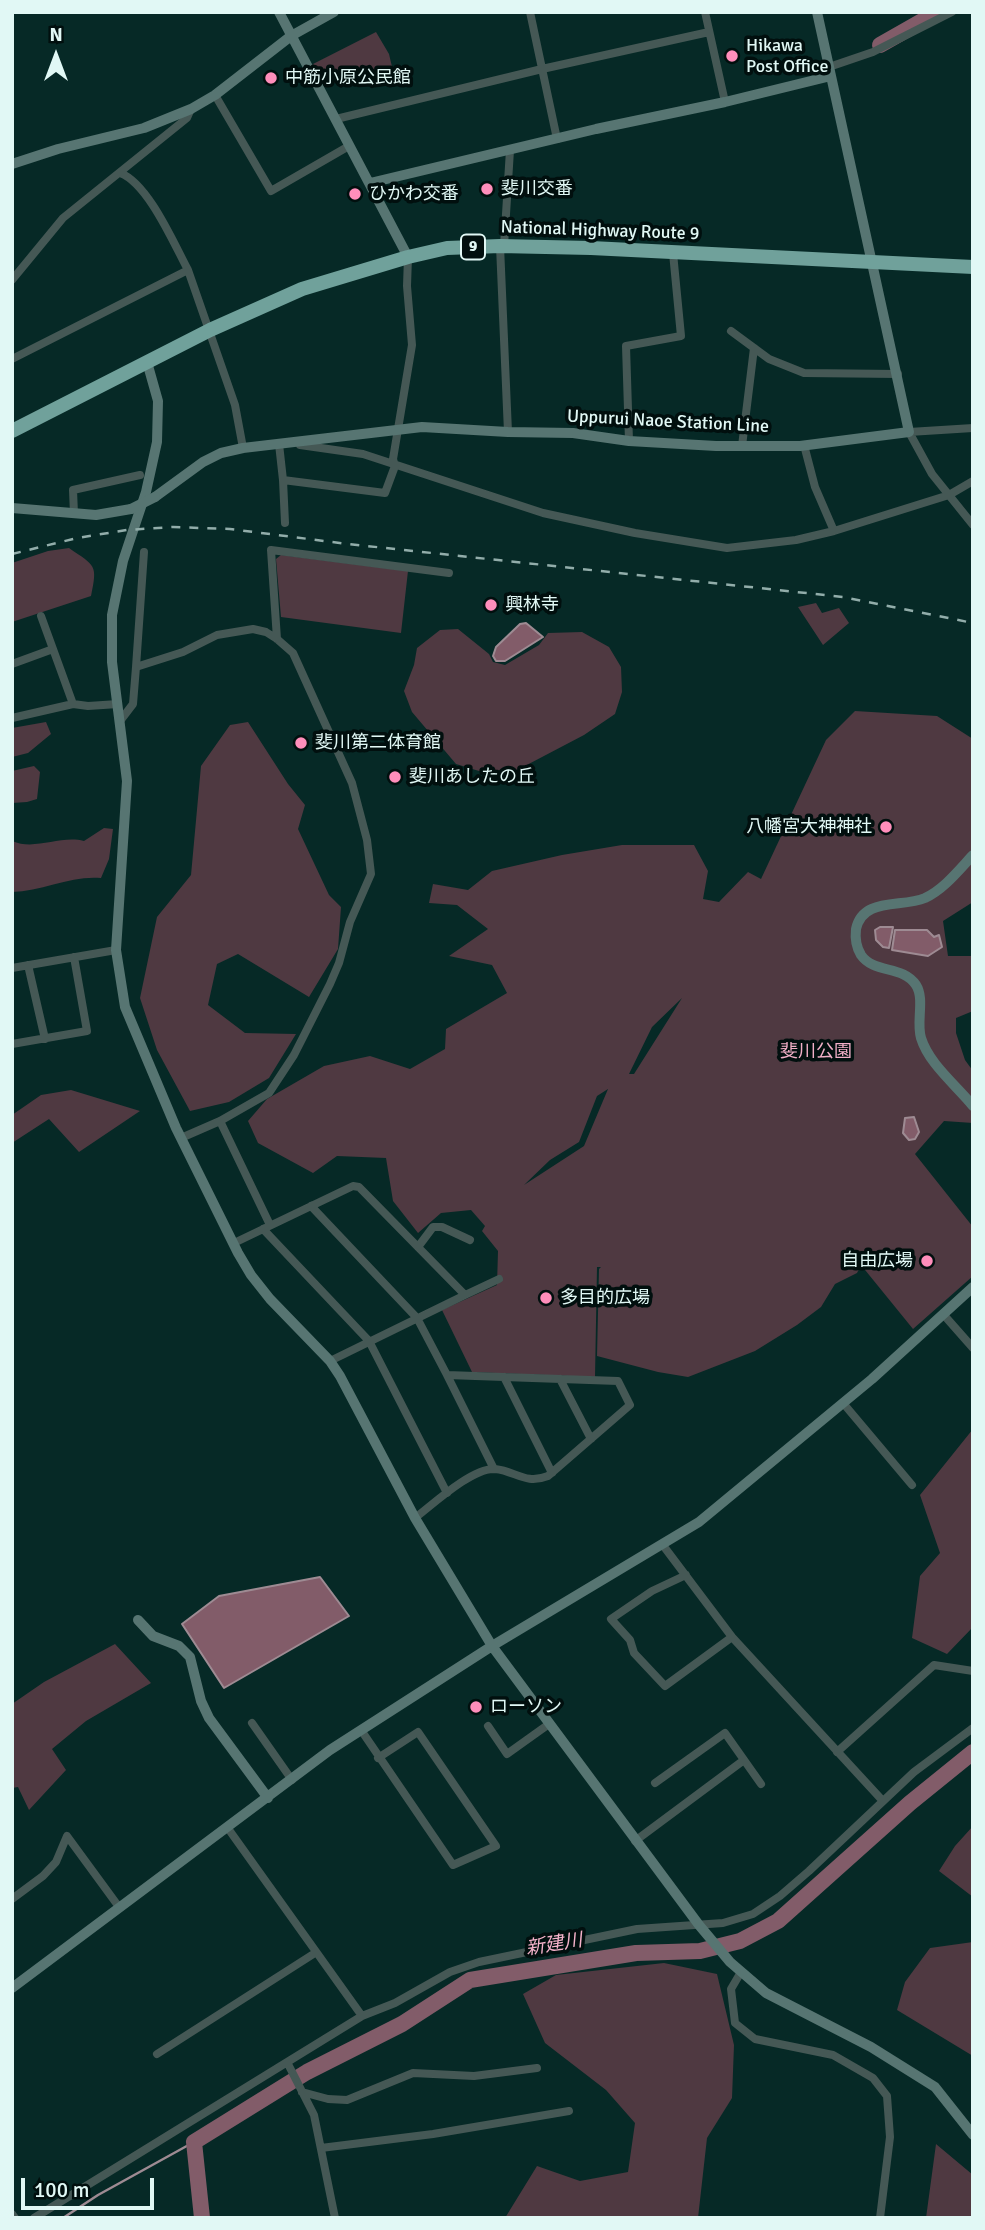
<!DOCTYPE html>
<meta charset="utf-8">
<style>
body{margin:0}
#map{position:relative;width:985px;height:2230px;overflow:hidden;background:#062926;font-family:Signika,sans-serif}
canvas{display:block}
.frame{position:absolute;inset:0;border:14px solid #e1f8f5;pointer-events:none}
.north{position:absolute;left:21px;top:21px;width:70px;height:70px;-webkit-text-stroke:5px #010f0e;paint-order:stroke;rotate:0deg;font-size:19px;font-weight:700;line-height:28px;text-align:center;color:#e1f8f5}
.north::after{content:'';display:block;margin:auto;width:24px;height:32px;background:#e1f8f5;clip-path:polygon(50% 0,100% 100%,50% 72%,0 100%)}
.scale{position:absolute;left:21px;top:2178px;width:133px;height:32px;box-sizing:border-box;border:4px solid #e1f8f5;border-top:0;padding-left:9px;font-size:21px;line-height:24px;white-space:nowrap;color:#e1f8f5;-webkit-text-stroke:5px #010f0e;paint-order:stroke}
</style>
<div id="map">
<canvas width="985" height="2230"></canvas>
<div class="frame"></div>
<div class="north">N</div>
<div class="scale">100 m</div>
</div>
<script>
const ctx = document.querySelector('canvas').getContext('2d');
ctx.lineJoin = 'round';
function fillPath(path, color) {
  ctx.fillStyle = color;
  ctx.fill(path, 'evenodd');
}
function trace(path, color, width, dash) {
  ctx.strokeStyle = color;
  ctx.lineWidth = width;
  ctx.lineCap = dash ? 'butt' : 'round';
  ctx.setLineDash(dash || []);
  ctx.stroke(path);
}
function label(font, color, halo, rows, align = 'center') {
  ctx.font = font + ' Signika,"Noto Sans JP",sans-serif';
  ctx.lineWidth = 7;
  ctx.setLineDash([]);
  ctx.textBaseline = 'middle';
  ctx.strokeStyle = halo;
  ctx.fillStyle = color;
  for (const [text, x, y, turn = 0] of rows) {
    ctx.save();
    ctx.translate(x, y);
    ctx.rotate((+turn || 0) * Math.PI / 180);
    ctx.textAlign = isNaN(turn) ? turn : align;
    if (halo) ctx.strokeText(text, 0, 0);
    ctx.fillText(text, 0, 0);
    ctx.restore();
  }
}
fillPath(new Path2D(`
 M376,32L389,54L393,71L324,85L313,64Z
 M69,548C95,566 98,564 91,596L12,622V563L48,551Z
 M281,555L408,571L401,633L281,617L276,559Z
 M816,603L822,613L839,608L849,623L823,645L798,607Z
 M458,629L489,654L493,662L505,665L539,645L548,633L582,632L609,647L621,667L622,692L615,714L584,735L502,778L456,764L412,712L404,691L414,665L417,648L440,630Z
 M855,711L937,716L973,739V902L943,921L948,956H973V1011L956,1018V1033L965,1060L973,1071V1123L944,1121L915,1154L973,1227V1276L913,1329L861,1265L857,1273L835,1284L821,1307L797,1325L755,1351L688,1377L658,1372L597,1356L599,1269L601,1267H597L595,1377L472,1372L442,1310L497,1285L498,1251L482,1231L485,1226L471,1210L441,1213L418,1233L393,1201L386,1158L337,1156L313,1173L258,1143L248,1121L267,1099L324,1066L370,1056L410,1069L445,1049L446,1029L507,993L492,965L449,956L488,929L457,905L429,903L433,884L468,890L492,871L562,855L622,845H694L708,871L703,899L719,902L748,872L761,879L826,740ZM682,998L634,1074H629L652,1027ZM608,1089L584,1146L524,1185L550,1160L579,1142L597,1096Z
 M46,722L51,734L28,753L12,757V728Z
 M248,722L288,784L305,805L298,829L329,895L341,907L338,949L309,997L238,954L217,964L208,1005L245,1033L296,1034L269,1078L229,1102L190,1111L157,1050L140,998L157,917L191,875L201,766L230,725Z
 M34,766L40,772L37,799L27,802L12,803V771Z
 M104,828L113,829L109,859L101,878C73,875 42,891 12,892V841C35,851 60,835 84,841Z
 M71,1090L140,1111L79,1152L49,1119L12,1143V1115L41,1095Z
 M973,1429V1627L947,1654L912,1638L920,1576L940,1553L920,1495Z
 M115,1644L151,1683L86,1721L52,1749L66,1770L29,1810L18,1787L12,1788V1704L44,1682Z
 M973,1826V1897L939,1871L955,1846Z
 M973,1942V2056L897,2010L905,1982L930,1948Z
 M664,1963L717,1974L734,2045L732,2098L707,2138L698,2218H505L537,2166L580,2181L628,2172L635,2123L606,2090L545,2043L523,1994L556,1975Z
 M936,2144L973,2175V2218H926Z`), '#4f3941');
const water = new Path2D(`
 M526,623L543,637L505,661H496L493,656L496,647L520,624Z
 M880,927H893L889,948L883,947L876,940L875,930Z
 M895,930H927L934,937L939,935L942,947L928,956L892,950Z
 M914,1117L919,1132L915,1139L909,1140L903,1133L905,1118Z
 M320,1577L349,1616L224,1688L182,1624L219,1596Z`);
fillPath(water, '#825c69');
trace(water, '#9e8b93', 2);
trace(new Path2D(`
 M63,2218L98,2195L194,2142`), '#9e8b93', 2.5);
trace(new Path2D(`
 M880,45L938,12
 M202,2218L194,2142L307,2072L402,2024L470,1980L636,1953L700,1951L740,1941L778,1921L910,1803L973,1752`), '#825c69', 16);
trace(new Path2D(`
 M530,12L557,139
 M705,12L725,102
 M829,67L873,52L952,12
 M215,95L271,191L349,146
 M336,119L542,69L709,32
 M120,173C148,183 174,244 188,270
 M500,246L508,432
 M504,246L510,150
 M12,280L63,218L187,118L191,109
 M731,331L769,359L804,373L898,374
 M12,359L188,270L235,405L243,448
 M973,428L909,432L932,474L973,525
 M629,441L626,346L681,336L673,253
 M279,444L283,480L385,493L395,466L393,459L412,345L407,286L408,257
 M300,445L363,454L543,513L635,533L727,548L796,540L834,531L949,495L973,481
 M804,445L815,487L834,531
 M742,446L754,348
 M283,480L285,523
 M74,514L73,490L140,475
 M41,616L73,704
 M277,639L271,550L449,573
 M12,664L53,649
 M136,667L144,552
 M12,718L73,704L88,706L118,704
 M120,721L133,704L136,667L183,652L217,635L253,629L266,632L277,639L293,653L352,783L367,840L371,874L350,922L339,963L330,984L294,1055L269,1093L220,1121L181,1138
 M28,965L45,1039
 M12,968L116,950
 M12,1044L87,1031L74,957
 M220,1121L270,1225
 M311,1206L417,1318L447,1375L618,1381L630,1405L548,1476C525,1485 516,1471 495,1469C473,1467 432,1505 415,1518
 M263,1229L369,1341L447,1493
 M234,1243L353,1186L359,1187L465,1295L330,1361
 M418,1247L433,1227H442L470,1240
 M465,1295L499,1279
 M943,1314L973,1348
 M447,1375L494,1469
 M504,1377L552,1473
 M560,1379L591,1439
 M843,1403L912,1485
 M662,1544L732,1637L882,1800
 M686,1575L652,1591L611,1619L630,1640L634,1653L665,1686L732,1637
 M252,1723L292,1780
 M488,1726L507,1754L549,1724
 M361,1730L453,1865L496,1846L418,1732L378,1758
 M837,1752L934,1665L973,1671
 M655,1783L725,1733L761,1784
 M227,1827L362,2016
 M635,1841L744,1760
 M12,1899L43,1876L56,1862L67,1836L119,1907
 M741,1972L731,1989L735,2023L755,2039L833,2055L873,2078L887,2096L890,2137L880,2218
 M157,2054L315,1953
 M287,2062L314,2115L335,2218
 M302,2092L328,2099L347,2100L413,2073L474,2076L537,2068
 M321,2148L433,2134L569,2111
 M12,2214L15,2218
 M34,2218L362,2016L395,2003L450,1972L479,1962L637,1929L723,1923L753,1914L780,1896L809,1871L914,1772L973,1728`), '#455855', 8);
trace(new Path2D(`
 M279,12L408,257
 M12,164L58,149L144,128L191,109L215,95L291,36L334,12
 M370,183L596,129L725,102L831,76
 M147,362L158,401L157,442L146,492L123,561L112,615V662L127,781L116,950L125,1007L176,1128L238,1253L251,1275L270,1299L330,1361L340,1376L415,1518L492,1646L699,1925L730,1962L766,1993L871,2047L935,2087L973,2135
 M155,497L203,462L221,453L243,448L422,427L508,432L573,433L629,441L716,446H800L909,432L817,12
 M12,508L96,515L131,509
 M973,855C958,871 944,889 925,898C901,908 863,897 856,929C855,938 856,947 861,955C874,974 903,965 916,985C925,999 916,1021 921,1038C929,1064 956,1085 973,1106
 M138,1620L153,1636L179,1646L190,1657L201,1701L209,1718L268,1798
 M12,1988L330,1750L492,1646L699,1522L872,1379L973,1287`), '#577572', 10);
trace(new Path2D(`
 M12,431L210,330L302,289L408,257L447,248L500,246L591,248L973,267`), '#70a19b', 14);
trace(new Path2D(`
 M12,554L77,538L127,530L173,527L230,529L348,544L843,597L973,623`), '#92adaa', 2.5, [9, 9]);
trace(new Path2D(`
 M131,509L155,497`), '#577572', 10);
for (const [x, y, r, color] of [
 [732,56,7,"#ff8ebb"],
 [271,78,7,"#ff8ebb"],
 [487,189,7,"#ff8ebb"],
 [355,194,7,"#ff8ebb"],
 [491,605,7,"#ff8ebb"],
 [301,743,7,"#ff8ebb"],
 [395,777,7,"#ff8ebb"],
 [886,827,7,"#ff8ebb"],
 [927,1261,7,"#ff8ebb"],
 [546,1298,7,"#ff8ebb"],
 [476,1707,7,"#ff8ebb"]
]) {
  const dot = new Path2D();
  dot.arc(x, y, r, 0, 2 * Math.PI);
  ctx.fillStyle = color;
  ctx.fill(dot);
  trace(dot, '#010f0e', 2.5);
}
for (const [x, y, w] of [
 [473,247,24]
]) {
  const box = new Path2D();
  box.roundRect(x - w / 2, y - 12.5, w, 25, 5);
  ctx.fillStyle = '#010f0e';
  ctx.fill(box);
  trace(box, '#e1f8f5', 2);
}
label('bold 16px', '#e1f8f5', null, [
 ["9",473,247]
]);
label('18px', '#e1f8f5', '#010f0e', [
 ["Hikawa",746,46],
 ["Post Office",746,67],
 ["中筋小原公民館",285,78],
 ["斐川交番",501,189],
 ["ひかわ交番",369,194],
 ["興林寺",505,605],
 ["斐川第二体育館",315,743],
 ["斐川あしたの丘",409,777],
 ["八幡宮大神神社",872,827,"right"],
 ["自由広場",913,1261,"right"],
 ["多目的広場",560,1298],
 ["ローソン",490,1707]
], 'left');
label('18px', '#e1f8f5', '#010f0e', [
 ["National Highway Route 9",600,231,2],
 ["Uppurui Naoe Station Line",668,422,3]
]);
label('18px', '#f1afc7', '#010f0e', [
 ["斐川公園",816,1052]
]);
label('italic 19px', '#f5b2ca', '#010f0e', [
 ["新建川",554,1945,-9]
]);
</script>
